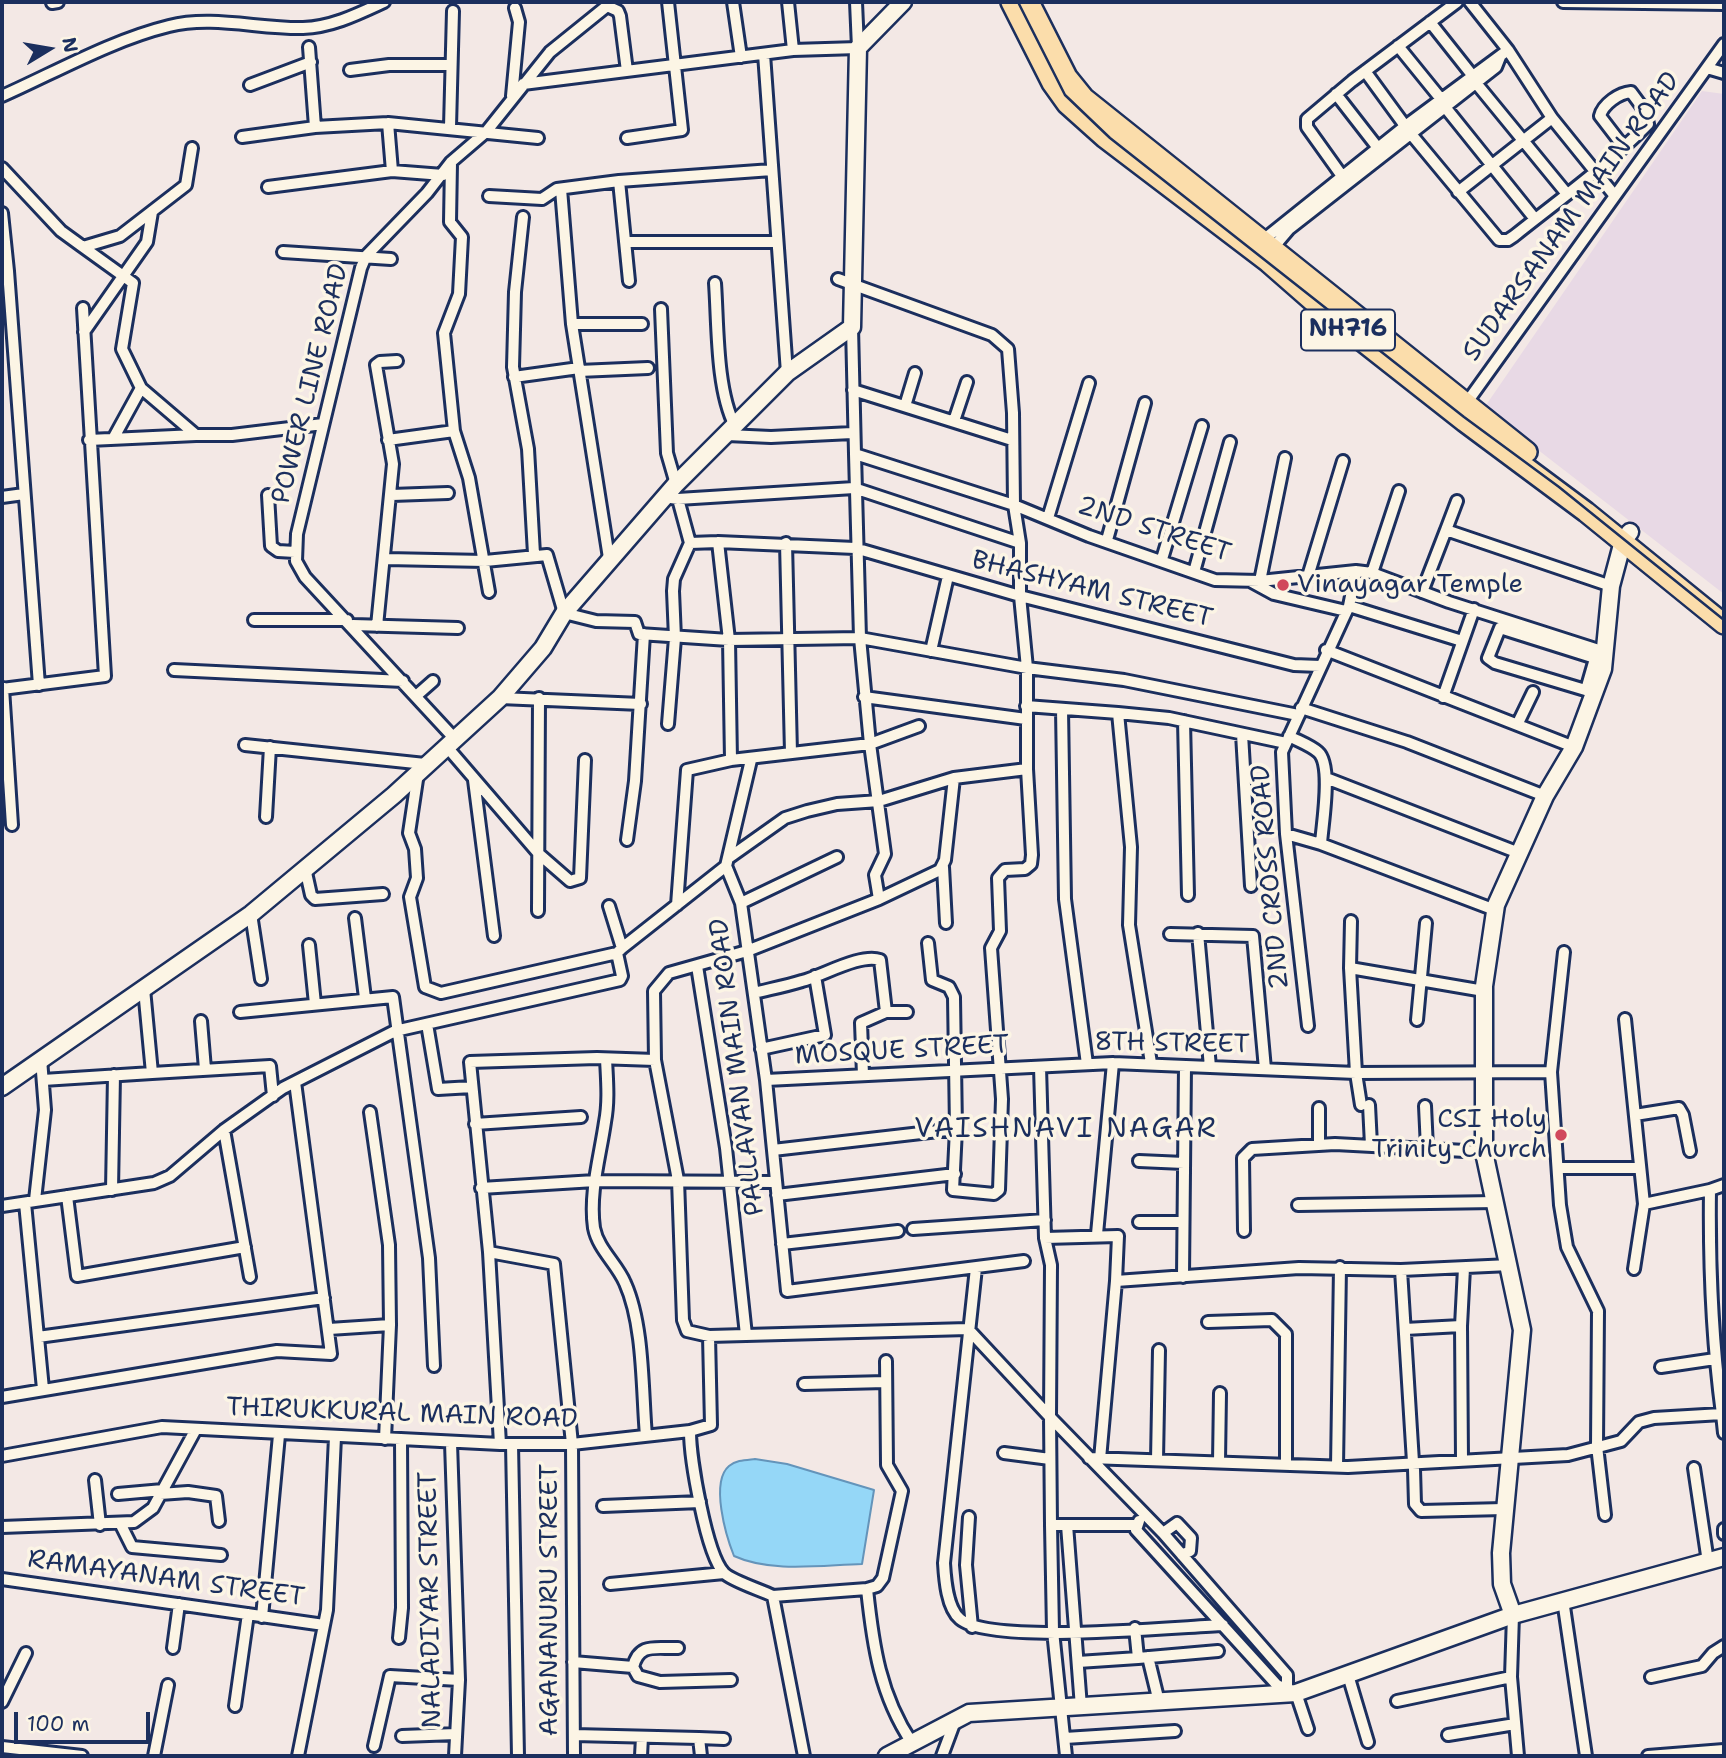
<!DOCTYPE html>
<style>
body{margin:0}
#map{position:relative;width:1726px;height:1758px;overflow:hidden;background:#f3e8e5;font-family:"Shantell Sans",sans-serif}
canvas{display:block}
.frame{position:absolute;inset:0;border:4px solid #1b2f5e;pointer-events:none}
.north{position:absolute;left:14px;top:14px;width:70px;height:70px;-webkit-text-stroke:5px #fcf5e5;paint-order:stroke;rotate:79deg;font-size:19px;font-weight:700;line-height:28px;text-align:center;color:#1b2f5e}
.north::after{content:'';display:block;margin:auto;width:24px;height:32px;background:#1b2f5e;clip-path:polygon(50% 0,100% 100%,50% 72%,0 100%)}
.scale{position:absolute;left:14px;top:1712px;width:136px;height:32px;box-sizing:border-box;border:4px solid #1b2f5e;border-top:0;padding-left:9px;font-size:21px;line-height:24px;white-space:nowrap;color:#1b2f5e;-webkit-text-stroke:5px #fcf5e5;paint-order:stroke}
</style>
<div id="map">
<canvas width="1726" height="1758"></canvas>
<div class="frame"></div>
<div class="north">N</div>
<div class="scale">100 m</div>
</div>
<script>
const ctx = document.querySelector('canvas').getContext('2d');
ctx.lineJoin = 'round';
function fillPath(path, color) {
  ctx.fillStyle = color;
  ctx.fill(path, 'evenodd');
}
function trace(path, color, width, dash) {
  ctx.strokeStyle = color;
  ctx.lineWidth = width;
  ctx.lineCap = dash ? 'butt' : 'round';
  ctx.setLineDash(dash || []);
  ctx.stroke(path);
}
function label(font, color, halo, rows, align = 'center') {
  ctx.font = font + ' "Shantell Sans",sans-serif';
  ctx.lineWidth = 7;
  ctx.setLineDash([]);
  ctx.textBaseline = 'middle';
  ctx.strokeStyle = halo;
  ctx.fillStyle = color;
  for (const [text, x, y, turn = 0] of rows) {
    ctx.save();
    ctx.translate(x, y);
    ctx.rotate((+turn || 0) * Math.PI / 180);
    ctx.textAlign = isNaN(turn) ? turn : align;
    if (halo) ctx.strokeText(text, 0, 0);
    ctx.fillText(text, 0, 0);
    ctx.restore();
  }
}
fillPath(new Path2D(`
 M1702,91L1724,94V594L1484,408Z`), '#e8d9e5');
const water = new Path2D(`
 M755,1459L787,1464L874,1490L862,1564C822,1565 771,1573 734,1556C726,1536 710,1482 729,1466C736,1460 746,1460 755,1459Z`);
fillPath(water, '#95d7f7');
trace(water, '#6494ba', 2);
const street = new Path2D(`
 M733,2L741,57
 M788,2L793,50
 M1470,2L1508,50L1552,118L1615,196
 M1563,2L1724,4
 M52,3L58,2
 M1430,22L1472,75
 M1398,46L1441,99
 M309,47L315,127
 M764,54L787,373
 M1707,68L1724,73
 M350,70L389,65H450
 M1365,71L1411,134L1499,240H1508L1514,236C1559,200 1607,166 1648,124L1645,111L1631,92C1619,93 1603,104 1600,116L1623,146
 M1476,83L1567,194
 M523,84L793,50L858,48L856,2
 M250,85L311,62
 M1336,94L1378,148
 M2,96C56,72 112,40 169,26C212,15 259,29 303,28C332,27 358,14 384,2
 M512,96L519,22L515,8
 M1445,107L1535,219
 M388,123L392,171
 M450,127L453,11
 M242,137L315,127L388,123L538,138
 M627,138L682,130L668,2
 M451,163L450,222L462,237L459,294L444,333L454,431L469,478L489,592
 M2,168L61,231L83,247L120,236L186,185L192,148
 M1342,176L1307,127V119L1352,81L1457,2
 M619,181L629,281
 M268,187L392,171L443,175
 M561,189L572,324L609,558
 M1458,192L1552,118
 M489,196L542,199L557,189L619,181L772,170
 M2,213L8,271H2
 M523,217L515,292L513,367L528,449L534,554
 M1262,241L1408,124L1508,50
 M625,242H777
 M83,247L133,283L122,349L141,388L196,435H232L323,424
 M1272,249L1289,229L1496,67L1500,57
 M283,252L391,259
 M8,271L39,685
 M838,279L992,335L1008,349L1013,413L1014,505L1089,536L1215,580L1260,581L1356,571L1372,573L1449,602L1605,652
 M715,283C718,325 716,389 735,426
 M661,309L667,453L676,484
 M572,324H642
 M852,327L855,454L1014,505L1020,543V596L1027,668V769L1032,855L1031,864L1025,869L1005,870L998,878L1000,931L991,948L1002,1099L999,1190L994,1194L953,1190L956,1129L954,997L949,987L932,980L928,943
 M84,332L147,242L152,212
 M579,371L648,368
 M514,377L579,368
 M853,390L1012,440
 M1465,405L1724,44
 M905,406L915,373
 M954,421L967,382
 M727,435L771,437L852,433
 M113,439L141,388
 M89,440L196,435
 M388,440L454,431
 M855,454L860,638L870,744L885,854L875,875L879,899
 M268,495L271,546L278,551L295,552
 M392,495L448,493
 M2,497L24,494
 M664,497L678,499L854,488L1020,543
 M678,499L690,543L718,542
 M1048,518L1089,383
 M1446,530L1457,501
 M1107,540L1145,403
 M786,543L791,753
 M386,559L485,561L547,555L564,613L596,621L635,622L639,634L729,640L860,638L1027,668L1124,680L1298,715
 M1162,559L1202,426
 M1194,572L1230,442
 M1309,573L1343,461
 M1372,573L1399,491
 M1260,581L1285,458
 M1252,582L1274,594L1346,611
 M1422,592L1446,530L1611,586
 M1349,606L1462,641
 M254,620H347
 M353,625L458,628
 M377,626L393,464L376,365L380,362L397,361
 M1326,650L1574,747
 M931,651L948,576
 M174,670L403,681
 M3,688L12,825
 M2,689L105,676L83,308
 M1586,690L1597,652
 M1592,692L1495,663L1488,658L1500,628L1595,658
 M416,696L433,681
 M864,697L1026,719
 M1443,697L1474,609
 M500,698L641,704
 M1026,706L1118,713L1131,847L1129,925L1151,1063
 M1301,708L1407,742L1545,796
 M1062,709L1065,899L1087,1064
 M1118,713L1169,718L1286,743
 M1184,721L1188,895
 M1518,723L1533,692
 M668,724L675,638L673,591L674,579L690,543
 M919,726L870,744L731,760L729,640L718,542L855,548L1020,596L1294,665L1320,666
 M1242,734L1251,886
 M1289,736C1298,741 1310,745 1318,752C1333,765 1322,825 1321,844
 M454,738L305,577L296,561L297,534L361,268L366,256L427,193L451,162L486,132L550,52L607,6L618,11L620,16L627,71
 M245,745L425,764
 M447,747L539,854L570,881L580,878L585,760
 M751,760L726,866L741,903L766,1080L787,1291L1024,1261
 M418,773L409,833L415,849L417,878L410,897L425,987L441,993L617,953
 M954,778L945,860L940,870L879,899L747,951L669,973L654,991L655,1060L678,1180L683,1320L687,1331L709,1336L968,1329L1050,1417L1051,1525H1137
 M1326,778L1519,853
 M474,780L494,936
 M266,817L270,747
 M1286,834L1321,844L1495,910
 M627,840L635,781L644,634
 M730,857L785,818L807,811L837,804L879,801L954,778L1027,769
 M943,867L946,923
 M305,868L311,895L315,899L383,894
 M741,903L837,857
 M677,905L687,770L731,760
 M609,906L622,948
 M538,911L539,698
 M251,914L261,979
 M355,918L365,998
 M1198,933L1210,1067
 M1170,934L1253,936L1265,1069
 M309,945L315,1004
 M1564,952L1551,1072L1560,1205L1567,1247L1598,1311L1597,1446L1605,1515
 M697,966L726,1148L746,1335
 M1350,968L1351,921
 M144,989L152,1073L270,1066L273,1096
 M754,993C770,989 786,986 802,981C822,976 861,953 880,960L886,1012L861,1023L863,1075
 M240,1012L393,997L429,1258L434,1366
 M886,1012H907
 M1625,1019L1644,1204L1710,1190
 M1417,1020L1426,923
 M201,1021L205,1069
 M427,1024L438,1089L472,1087
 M1308,1026L1286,834L1282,752L1349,606L1356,571
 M761,1049L825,1035L815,976
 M606,1059C607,1080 609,1101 605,1122C600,1157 589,1193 594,1228C598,1249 617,1264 625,1283C644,1325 642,1390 646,1436
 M1040,1067L1045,1238L1051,1265L1050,1417L1163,1533L1287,1675V1687
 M43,1080L152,1073
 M766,1080L1113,1063L1356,1073L1551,1072
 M1361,1105L1356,1073L1350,968L1484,991
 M1369,1105L1371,1145
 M1425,1106L1427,1148
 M370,1112L389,1245L390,1325L385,1439
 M1635,1115L1679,1108L1683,1115L1690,1151
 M475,1124L581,1117
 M224,1130L250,1277
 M1319,1144V1108
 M773,1150L956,1129
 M1139,1161L1184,1163
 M1559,1168H1639
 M1724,1185L1710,1190C1709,1266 1712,1339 1722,1414H1724
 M481,1188L595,1181L775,1182
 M112,1190L114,1075
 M777,1195L955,1174
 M67,1196L77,1276L245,1247
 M35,1200L45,1110L41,1059
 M25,1203L43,1389
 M1298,1205L1496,1202
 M2,1206L154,1183L170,1176L224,1130L283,1088L395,1031L620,980L622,976L617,953L622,948L726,866
 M1139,1222H1183
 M913,1229L1045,1220
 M1244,1231L1243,1158L1252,1149L1335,1144L1484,1152
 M1097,1234L1113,1063
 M1045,1238L1118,1236L1116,1281
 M782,1244L898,1231
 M489,1252L554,1264L572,1444L574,1756
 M976,1268L944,1563C945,1580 947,1608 960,1619C991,1645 1175,1627 1223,1625
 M1634,1269L1644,1204
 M1401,1270L1510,1265
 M1183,1277L1185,1066
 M1208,1322L1272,1320L1286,1334V1465
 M329,1329L390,1325
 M1405,1329L1461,1326
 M38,1337L324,1298
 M1661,1367L1715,1359
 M804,1384L886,1382
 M2,1397L277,1351L331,1354L295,1082
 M690,1431L711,1425L709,1336
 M451,1443L459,1680L455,1756
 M500,1444L489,1252L470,1062L597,1058L655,1060
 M512,1444L518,1756
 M1004,1453L1050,1459
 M2,1456L162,1427L500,1444H572L690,1431C690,1458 706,1554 724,1573C732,1581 761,1590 773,1596L804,1756
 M1089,1458L1348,1467L1568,1455L1621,1441L1639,1422L1654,1418L1722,1414L1724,1433
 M1100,1459L1116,1281L1299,1268L1401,1270L1413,1462
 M1157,1460L1159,1350
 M1462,1460L1461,1326L1464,1268
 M1219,1462L1220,1393
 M1337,1467L1340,1267
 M1694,1468L1708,1562
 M1414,1469L1415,1504L1421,1511L1504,1509
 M95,1480L100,1525
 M118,1494L163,1490
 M160,1494L188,1492L216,1496L219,1521
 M603,1506L700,1502
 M969,1517L966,1565L972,1627
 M1139,1521L1136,1530L1277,1685L1296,1693L1308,1729
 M121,1525L132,1547L221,1555
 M1051,1525L1053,1631L1066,1756
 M1067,1525L1081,1707
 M2,1527L134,1522L153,1508L196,1429
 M1724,1529V1534
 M1163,1533L1177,1523L1191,1538L1190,1551L1182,1555
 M2,1579L324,1625
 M610,1584L724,1573
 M867,1589L877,1586L883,1578L902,1491L887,1465L886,1361
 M773,1596L867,1589C873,1646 880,1695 912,1743
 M1563,1600L1586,1756
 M1513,1615L1511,1677L1518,1756
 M262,1617L279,1435
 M399,1638L402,1608L401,1440
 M173,1648L179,1604
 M1148,1657L1159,1702
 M1138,1658L1218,1651
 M573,1662L633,1667C639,1642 656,1649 678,1648
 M1078,1662L1138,1658L1135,1628
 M633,1667L638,1676L660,1682L731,1680
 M1348,1675L1368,1742
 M1651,1677L1702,1666L1713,1653L1724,1646
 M1397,1701L1511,1677
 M2,1702L26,1653
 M235,1706L248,1614
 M574,1735L699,1738
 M1448,1735L1515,1724
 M402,1736L456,1734
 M1065,1738L1175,1731
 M374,1746L390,1676L459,1680
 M2,1747L82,1756
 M154,1756L168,1685
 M298,1756L327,1610L335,1437
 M641,1756L642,1737
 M701,1756L699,1738L724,1739
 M942,1756L955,1721
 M1648,1756L1724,1750`);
const secondary = new Path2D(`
 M2,1087L251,914L394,795L500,698L543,648L564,613L676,484L787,373L852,327L858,48L903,2
 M1513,1615L1502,1584L1501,1553L1522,1330L1484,1152V986L1496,905L1545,796L1574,747L1603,669L1611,586L1623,541L1630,532
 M887,1756L969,1713L1296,1693L1513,1615L1724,1557`);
const highway = new Path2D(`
 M1011,2L1052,83L1067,104L1105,138L1268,262L1324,311L1465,422L1586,512L1724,624
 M1029,2L1067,77L1084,98L1527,452`);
trace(street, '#1b2f5e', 16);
trace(secondary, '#1b2f5e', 21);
trace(highway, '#1b2f5e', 24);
trace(street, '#fcf5e5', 10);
trace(secondary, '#fcf5e5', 16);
trace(highway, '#fbddab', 19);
trace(new Path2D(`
 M1018,2L1065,95L1110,138L1464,417L1559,487L1724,620`), '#1b2f5e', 2.5);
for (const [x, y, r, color] of [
 [1283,585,7,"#d1495b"],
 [1561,1135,7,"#d1495b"]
]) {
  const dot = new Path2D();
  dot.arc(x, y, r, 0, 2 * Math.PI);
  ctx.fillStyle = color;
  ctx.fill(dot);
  trace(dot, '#fcf5e5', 2.5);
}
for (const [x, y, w] of [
 [1348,330,94]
]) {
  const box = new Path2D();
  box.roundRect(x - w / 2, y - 20.5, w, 41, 5);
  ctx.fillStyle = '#fcf5e5';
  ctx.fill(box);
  trace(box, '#1b2f5e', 2);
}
label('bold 24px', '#1b2f5e', null, [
 ["NH716",1348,330]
]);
label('26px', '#1b2f5e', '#fcf5e5', [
 ["SUDARSANAM MAIN ROAD",1572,217,-54],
 ["POWER LINE ROAD",311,384,-76],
 ["2ND STREET",1154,530,18],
 ["BHASHYAM STREET",1092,590,14],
 ["2ND CROSS ROAD",1271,877,-95],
 ["8TH STREET",1172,1044,1],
 ["MOSQUE STREET",902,1051,-3],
 ["PALLAVAN MAIN ROAD",738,1067,-97],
 ["THIRUKKURAL MAIN ROAD",402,1414,2],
 ["RAMAYANAM STREET",166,1579,8],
 ["NALADIYAR STREET",431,1600,-91],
 ["AGANANURU STREET",550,1600,-90]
]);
label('26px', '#1b2f5e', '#fcf5e5', [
 ["Vinayagar Temple",1297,585],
 ["CSI Holy",1547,1120,"right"],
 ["Trinity Church",1547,1150,"right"]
], 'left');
ctx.letterSpacing = '2px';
label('28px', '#1b2f5e', '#fcf5e5', [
 ["VAISHNAVI NAGAR",1066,1130]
]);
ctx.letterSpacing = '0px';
</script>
